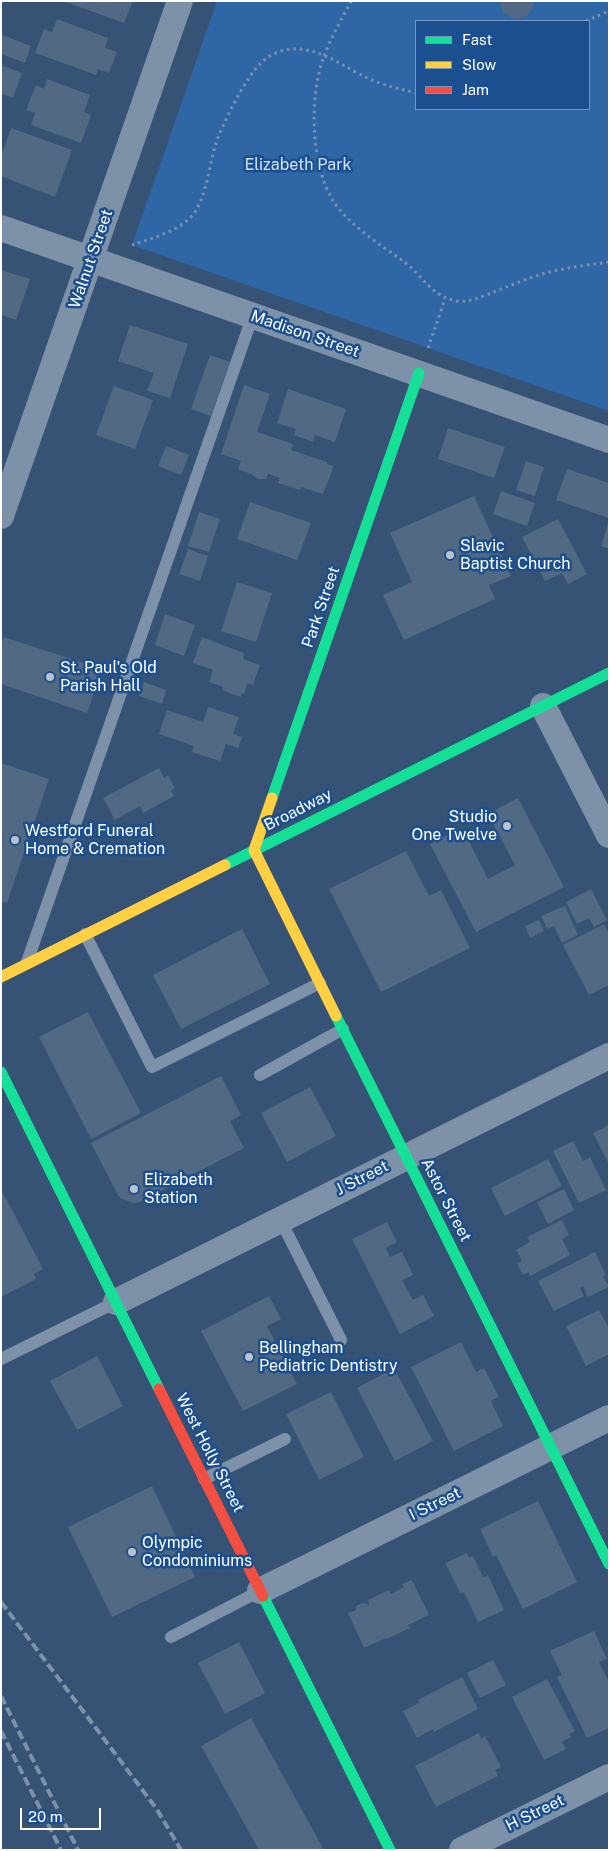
<!DOCTYPE html>
<style>
body{margin:0}
#map{position:relative;width:610px;height:1851px;overflow:hidden;background:#365274;font-family:"Public Sans",sans-serif}
canvas{display:block}
.frame{position:absolute;inset:0;border:2px solid #fff;pointer-events:none}
.legend{position:absolute;left:415px;top:20px;width:175px;height:90px;box-sizing:border-box;background:#1b4f8f;border:1px solid #7695bc;margin:0;padding:6px 9px;list-style:none;font-size:15px;color:#fff}
.legend li{display:flex;align-items:center;gap:10px;height:25px}
.legend b{width:25px;border:1px solid #7695bc}
.scale{position:absolute;left:20px;top:1808px;width:81px;height:22px;box-sizing:border-box;border:2px solid #fff;border-top:0;padding-left:6px;font-size:15px;line-height:18px;white-space:nowrap;color:#fff;-webkit-text-stroke:4px #1b4f8f;paint-order:stroke}
</style>
<div id="map">
<canvas width="610" height="1851"></canvas>
<div class="frame"></div>
<ul class="legend">
<li><b style="height:6px;background:#16e098"></b>Fast</li>
<li><b style="height:6px;background:#ffcf43"></b>Slow</li>
<li><b style="height:6px;background:#f24e42"></b>Jam</li>
</ul>
<div class="scale">20 m</div>
</div>
<script>
const ctx = document.querySelector('canvas').getContext('2d');
ctx.lineJoin = 'round';
function fillPath(path, color) {
  ctx.fillStyle = color;
  ctx.fill(path, 'evenodd');
}
function trace(path, color, width, dash) {
  ctx.strokeStyle = color;
  ctx.lineWidth = width;
  ctx.lineCap = dash ? 'butt' : 'round';
  ctx.setLineDash(dash || []);
  ctx.stroke(path);
}
function label(font, color, halo, rows, align = 'center') {
  ctx.font = font + ' "Public Sans",sans-serif';
  ctx.lineWidth = 5;
  ctx.setLineDash([]);
  ctx.textBaseline = 'middle';
  ctx.strokeStyle = halo;
  ctx.fillStyle = color;
  for (const [text, x, y, turn = 0] of rows) {
    ctx.save();
    ctx.translate(x, y);
    ctx.rotate((+turn || 0) * Math.PI / 180);
    ctx.textAlign = isNaN(turn) ? turn : align;
    if (halo) ctx.strokeText(text, 0, 0);
    ctx.fillText(text, 0, 0);
    ctx.restore();
  }
}
fillPath(new Path2D(`
 M217,1H609V411L132,245ZM416,21H589V109H416Z`), '#2f66a5');
fillPath(new Path2D(`
 M63,1H133L124,23Z
 M499,1H534V5L528,15L518,19L512,18L503,12Z
 M57,19L108,38L105,48L117,52L109,73L98,69L96,75L35,53L44,29L52,32Z
 M2,35L31,46L25,63L1,54Z
 M1,65L22,73L13,98L1,93Z
 M47,79L90,95L84,112L91,115L81,143L31,125L35,113L26,110L36,85L44,89Z
 M11,128L72,150L55,197L1,176V150L3,151Z
 M1,270L30,279L16,320L1,315Z
 M130,325L188,344L170,398L147,391L154,373L118,361Z
 M210,355L230,362L211,416L191,409Z
 M244,385L270,394L257,432L293,444L291,450L327,462V464L334,466L323,494L301,487L300,490L278,483L280,478L268,474L266,479H258L251,474L238,469L241,461L221,454Z
 M114,386L153,400L135,449L96,435Z
 M288,389L346,409L335,442L315,435L313,442L294,435L296,429L277,423Z
 M448,428L505,447L494,478L438,459Z
 M166,446L189,455L181,475L158,466Z
 M526,461L544,467L535,496L516,490Z
 M567,469L609,483V518L556,500Z
 M501,491L535,503L527,526L493,514Z
 M474,496L511,576L489,585L495,599L404,640L383,595L412,582L390,533Z
 M250,502L311,523L297,560L237,539Z
 M199,512L220,519L209,552L188,546Z
 M558,519L587,574L568,584L562,573L545,581L522,537Z
 M608,523H609V549L601,546Z
 M188,549L208,556L200,581L179,574Z
 M237,582L272,593L256,642L221,631Z
 M165,614L195,625L184,656L155,645Z
 M4,637L102,669L87,713L1,684V645Z
 M202,637L244,653L243,659L260,665L253,685L247,683L244,694L242,693L241,697L222,690L223,687L209,682L213,670L193,663Z
 M144,682L166,690L162,704L139,696Z
 M208,707L239,717L233,734L242,737L238,748L226,744L220,761L192,752L194,746L159,734L167,710L203,722Z
 M1,763L49,779L7,903L1,902Z
 M159,768L164,778L168,775L175,788L171,790L174,796L143,813L140,806L115,820L103,798Z
 M518,798L564,887L476,932L430,844L462,828L488,879L515,865L488,814Z
 M406,851L429,896L441,890L470,948L381,992L329,889Z
 M591,889L607,920L594,927L589,918L577,924L566,902Z
 M565,906L578,935L562,943L554,926L547,929L541,916Z
 M539,920L544,931L530,938L525,926Z
 M604,924L609,933V985L589,995L563,945Z
 M242,929L270,984L181,1029L153,975Z
 M88,1012L141,1113L91,1139L39,1037Z
 M221,1076L241,1115L230,1121L244,1148L139,1202L134,1203L122,1199L118,1195L91,1143Z
 M310,1087L336,1136L287,1162L261,1113Z
 M609,1125V1164L593,1133Z
 M573,1141L583,1161L590,1157L606,1190L579,1203L553,1151Z
 M548,1159L562,1186L505,1216L491,1188Z
 M1,1189L43,1269L34,1274L36,1279L1,1297Z
 M564,1189L574,1210L548,1224L537,1202Z
 M562,1220L569,1235L562,1239L570,1255L530,1276L529,1272L523,1275L517,1263L522,1261L516,1250L530,1242L527,1237Z
 M387,1222L397,1242L386,1248L390,1257L402,1252L413,1275L402,1280L413,1300L423,1295L434,1316L400,1334L352,1239Z
 M595,1252L606,1275L603,1276L609,1287L588,1297L583,1286L580,1288L584,1296L554,1311L538,1281Z
 M269,1296L281,1319L267,1326L297,1384L243,1411L201,1331Z
 M599,1310L609,1328V1354L586,1366L566,1326Z
 M461,1342L476,1372L484,1368L499,1397L491,1401L503,1426L454,1451L411,1367Z
 M97,1356L123,1406L77,1430L50,1381Z
 M394,1368L433,1441L395,1461L357,1388Z
 M331,1392L364,1457L319,1480L286,1414Z
 M152,1486L195,1577L112,1617L68,1527Z
 M538,1501L577,1582L523,1609L496,1555L493,1557L480,1529Z
 M467,1553L469,1558L473,1556L483,1577L488,1575L504,1610L478,1622L464,1592L460,1593L445,1563Z
 M412,1580L429,1615L408,1625L410,1628L387,1639L386,1638L364,1648L348,1613L356,1610V1606L363,1603L369,1605L368,1600L389,1590L391,1594L404,1587L402,1584Z
 M594,1631L607,1659L599,1662L609,1682V1728L587,1738L557,1677L562,1675L550,1651Z
 M239,1642L265,1693L225,1714L198,1663Z
 M493,1660L506,1685L480,1698L467,1673Z
 M462,1677L478,1709L434,1732L433,1729L417,1738L403,1711L419,1703L418,1700Z
 M547,1679L575,1731L569,1734L571,1737L562,1742L566,1749L544,1760L512,1697Z
 M251,1718L324,1850H259L201,1746Z
 M479,1733L481,1739L485,1736L501,1767L495,1770L498,1776L436,1807L415,1766Z`), '#526984');
trace(new Path2D(`
 M351,1C342,19 331,37 324,56C309,96 310,165 334,202C349,225 381,245 403,261C421,274 432,297 456,301C470,303 483,296 496,291C511,285 526,279 542,274C563,268 587,265 609,262
 M586,21L609,11
 M132,245C152,238 182,231 195,212C207,192 209,168 215,146C221,127 246,76 261,63C271,53 285,48 299,49C326,51 348,70 372,80C386,86 401,89 416,93
 M428,348L445,299`), '#7d92a8', 3, [2.5, 4]);
trace(new Path2D(`
 M85,934L152,1067L320,983
 M27,962L253,315
 M260,1075L343,1029
 M280,1219L341,1340
 M1,1359L116,1302
 M204,1479L285,1439
 M171,1637L260,1591`), '#7d92a8', 12);
trace(new Path2D(`
 M1,228L609,440
 M1,516L180,1
 M543,706L609,835
 M116,1302L609,1056
 M260,1591L609,1418
 M462,1850L609,1777`), '#7d92a8', 26);
trace(new Path2D(`
 M272,798L419,373
 M225,865L609,673
 M336,1016L609,1564
 M1,1072L159,1389
 M263,1596L390,1850`), '#16e098', 11);
trace(new Path2D(`
 M272,798L254,850L336,1016
 M1,977L225,865`), '#ffcf43', 11);
trace(new Path2D(`
 M159,1389L263,1596`), '#f24e42', 11);
trace(new Path2D(`
 M1,1602L156,1808L181,1850
 M1,1696L78,1850
 M1,1731L61,1850`), '#7e92a7', 4, [9, 4]);
for (const [x, y, r, color] of [
 [450,555,5,"#b9c2ce"],
 [50,677,5,"#b9c2ce"],
 [507,826,5,"#b9c2ce"],
 [15,840,5,"#b9c2ce"],
 [134,1189,5,"#b9c2ce"],
 [249,1357,5,"#b9c2ce"],
 [132,1552,5,"#b9c2ce"]
]) {
  const dot = new Path2D();
  dot.arc(x, y, r, 0, 2 * Math.PI);
  ctx.fillStyle = color;
  ctx.fill(dot);
  trace(dot, '#1b4f8f', 2);
}
label('16px', '#cfe3fa', '#1b4f8f', [
 ["Elizabeth Park",298,165]
]);
label('16px', '#fff', '#1b4f8f', [
 ["Walnut Street",91,259,-71],
 ["Madison Street",305,334,19],
 ["Park Street",321,607,-71],
 ["Broadway",298,810,-27],
 ["J Street",362,1178,-27],
 ["Astor Street",446,1200,63],
 ["West Holly Street",210,1453,63],
 ["I Street",435,1504,-26],
 ["H Street",535,1813,-26]
]);
label('16px', '#fff', '#1b4f8f', [
 ["Slavic",460,546],
 ["Baptist Church",460,564],
 ["St. Paul's Old",60,668],
 ["Parish Hall",60,686],
 ["Studio",497,817,"right"],
 ["One Twelve",497,835,"right"],
 ["Westford Funeral",25,831],
 ["Home & Cremation",25,849],
 ["Elizabeth",144,1180],
 ["Station",144,1198],
 ["Bellingham",259,1348],
 ["Pediatric Dentistry",259,1366],
 ["Olympic",142,1543],
 ["Condominiums",142,1561]
], 'left');
</script>
